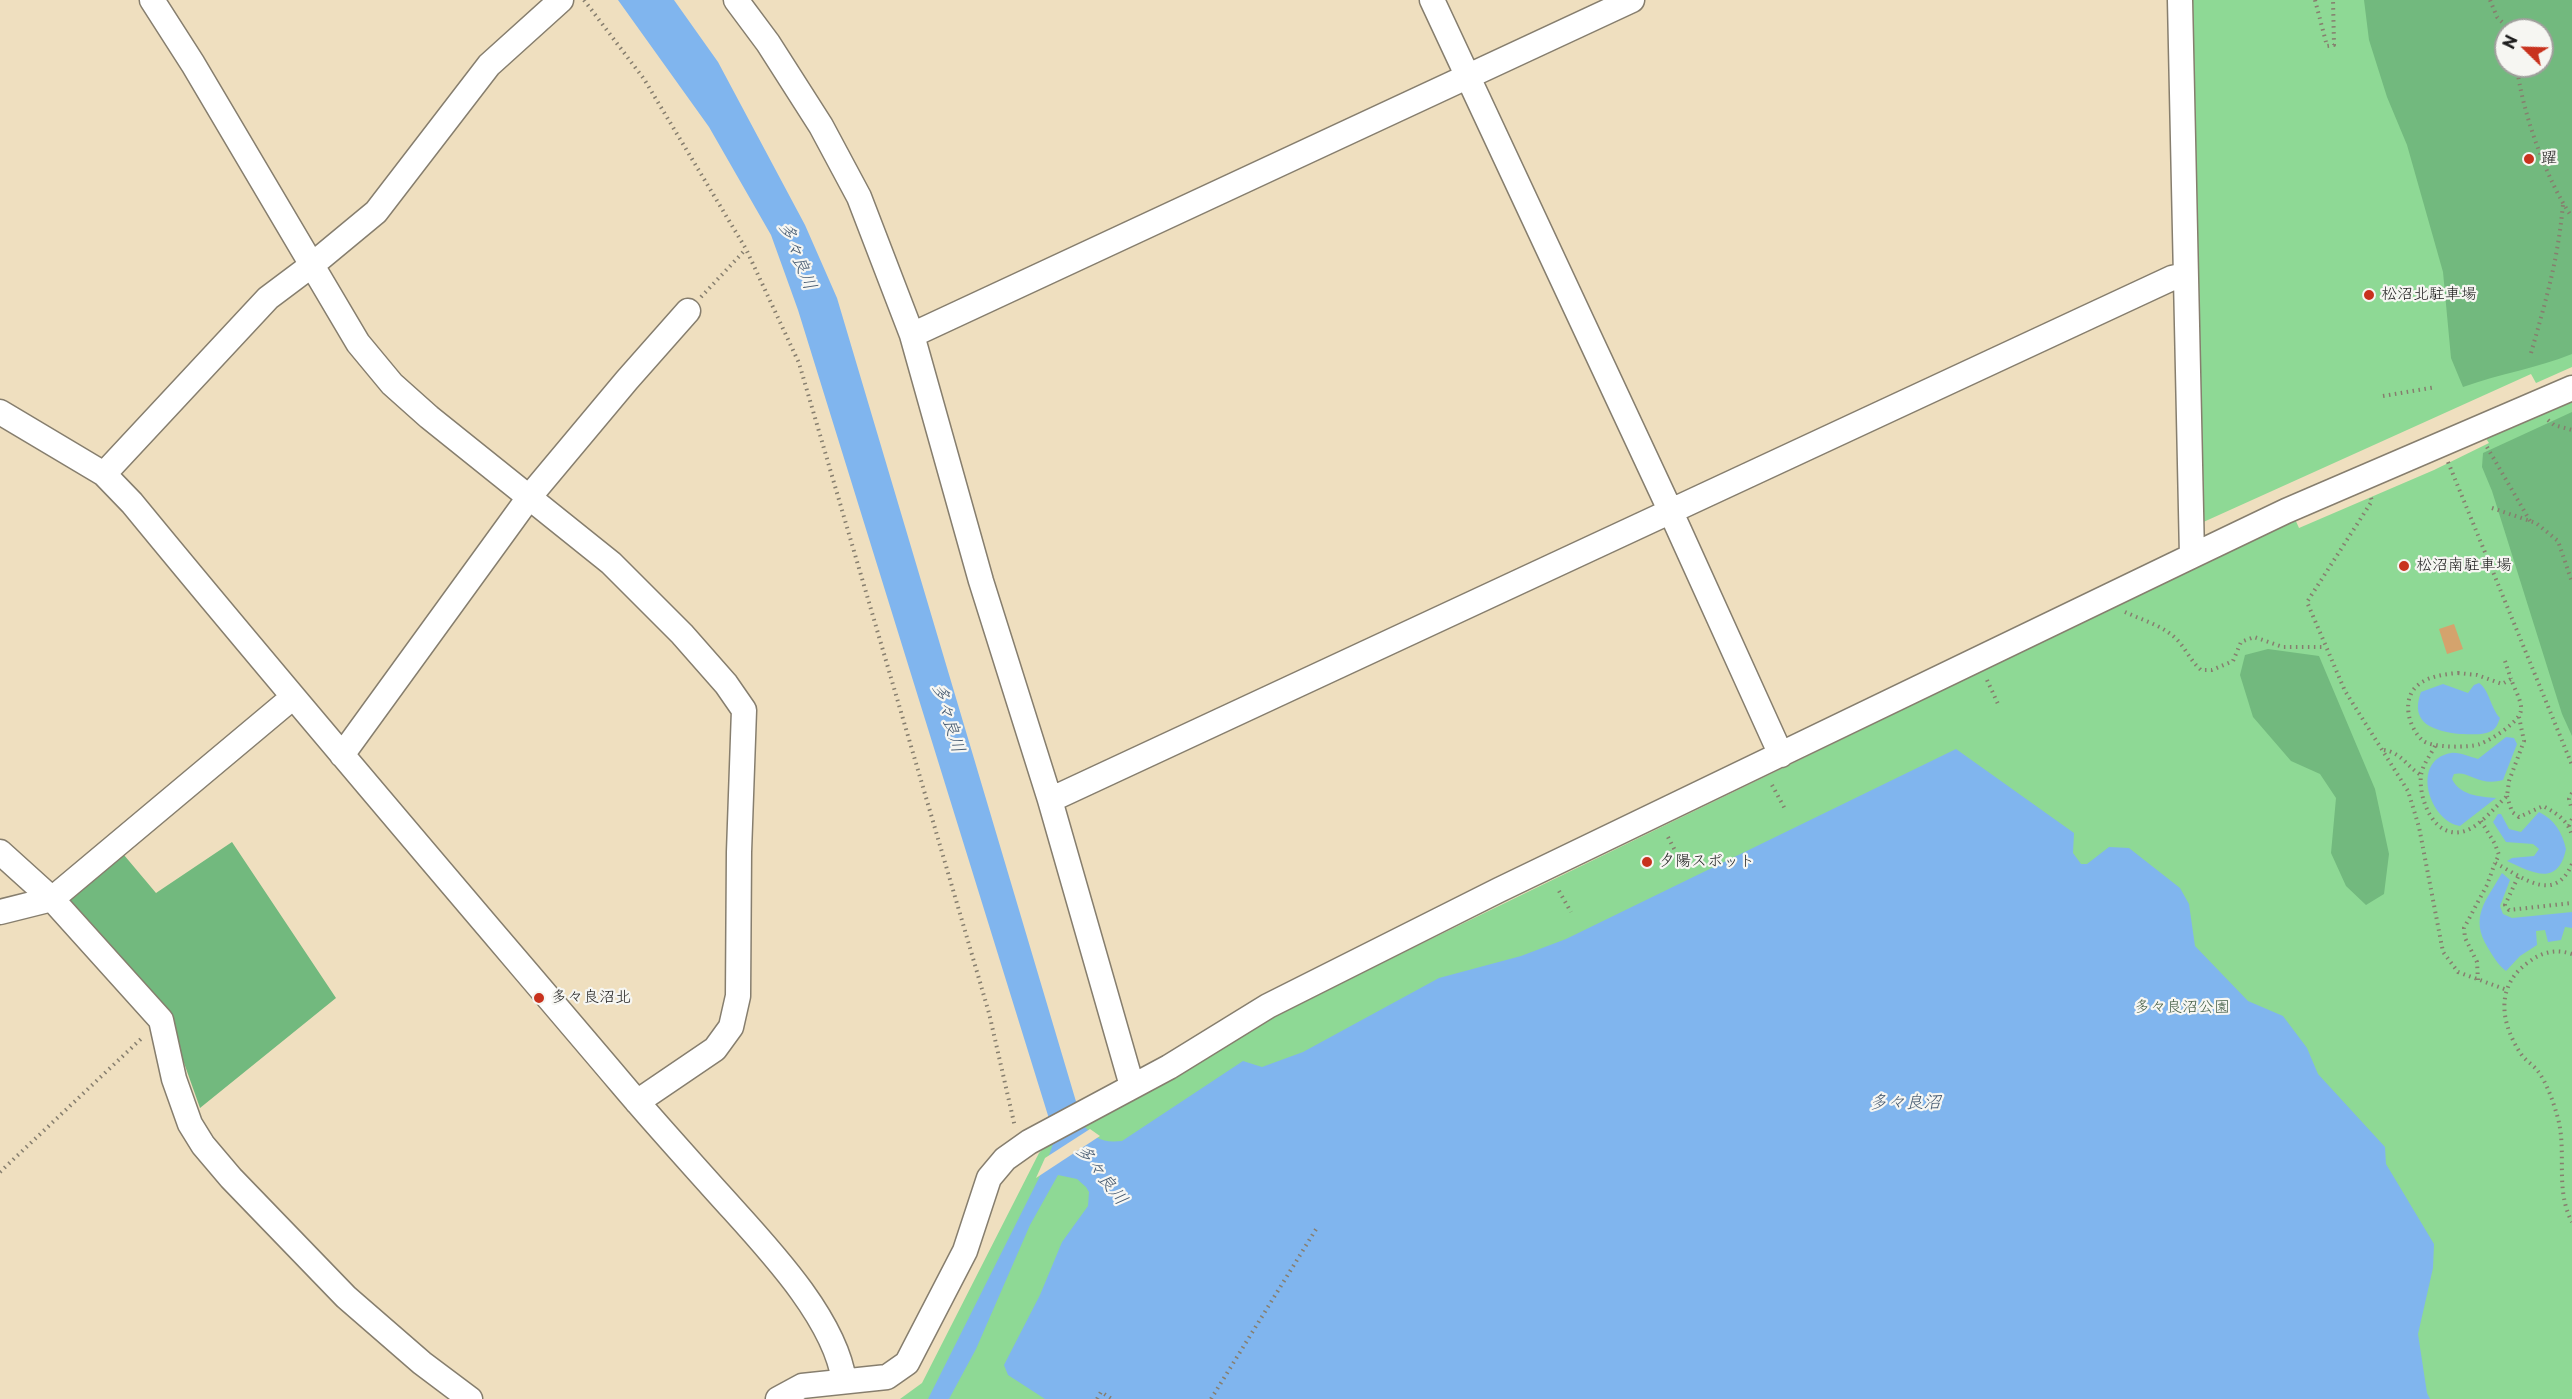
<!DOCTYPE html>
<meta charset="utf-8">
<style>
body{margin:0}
#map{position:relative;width:2572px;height:1399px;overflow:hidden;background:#efdfbf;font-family:"Playpen Sans",sans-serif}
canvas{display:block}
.north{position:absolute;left:2494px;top:18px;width:60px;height:60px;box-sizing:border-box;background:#f6f6f2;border:2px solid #9f9f9c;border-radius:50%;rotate:293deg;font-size:16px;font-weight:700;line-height:24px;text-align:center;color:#1c1c1c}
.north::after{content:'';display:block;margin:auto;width:21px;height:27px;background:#c8321e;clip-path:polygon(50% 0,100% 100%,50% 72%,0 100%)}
</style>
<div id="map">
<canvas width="2572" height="1399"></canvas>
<div class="north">N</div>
</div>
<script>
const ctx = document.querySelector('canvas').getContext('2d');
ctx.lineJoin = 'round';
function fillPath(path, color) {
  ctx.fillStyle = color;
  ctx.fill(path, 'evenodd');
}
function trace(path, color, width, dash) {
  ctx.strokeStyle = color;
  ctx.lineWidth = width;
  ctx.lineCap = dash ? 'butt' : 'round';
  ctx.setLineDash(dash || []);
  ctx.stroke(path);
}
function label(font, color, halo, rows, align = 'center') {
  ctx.font = font + ' "Playpen Sans","Klee One",sans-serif';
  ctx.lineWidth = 4.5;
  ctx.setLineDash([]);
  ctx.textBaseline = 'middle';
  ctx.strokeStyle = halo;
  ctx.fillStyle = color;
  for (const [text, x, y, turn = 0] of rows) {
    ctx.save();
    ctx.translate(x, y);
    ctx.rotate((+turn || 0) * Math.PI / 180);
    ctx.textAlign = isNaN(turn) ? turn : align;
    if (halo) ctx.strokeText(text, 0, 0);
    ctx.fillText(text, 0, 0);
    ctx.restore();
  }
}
fillPath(new Path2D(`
 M2187,0H2572V367L2536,383L2531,374L2199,524ZM2506,30H2542V66H2506Z
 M2572,399V1399H900L922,1383L1039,1153L1050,1141L1289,1008L2295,519L2299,528L2434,470L2489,443L2485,437Z`), '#8ed995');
fillPath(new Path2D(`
 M2364,0H2572V354C2537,368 2499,374 2463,387L2451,358L2443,272L2407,145L2387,97L2369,40ZM2506,30H2542V66H2506Z
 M2572,412V736L2562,714L2492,491L2482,467L2483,453Z
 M2268,649L2319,656L2375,789L2389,854L2384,894L2366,905L2346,886L2331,853L2336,798L2320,774L2291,761L2253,717L2240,675L2245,655Z
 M232,842L336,998L200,1108L167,1015L67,903L124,855L156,893Z`), '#72b97e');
fillPath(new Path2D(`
 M618,0H674L718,62L805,225L837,298L1083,1125C1096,1139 1102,1143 1122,1141L1243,1061L1262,1067L1303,1052L1439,978L1521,956L1566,939L1956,749L2074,833L2073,853L2081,864H2087L2109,847L2129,848L2180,888L2189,904L2195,946L2248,1001L2283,1016L2307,1048L2318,1074L2385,1147L2386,1164L2434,1244L2433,1268L2418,1334L2427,1393L2430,1399H1045L1008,1375L1004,1365L1040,1295L1062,1242L1088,1206L1089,1192L1086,1187L1077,1179L1058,1175L1030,1225L976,1349L949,1399H928L1046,1164L1055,1138L798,310L771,235L709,127Z
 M2479,683C2490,691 2490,707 2500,718C2498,723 2497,727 2493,730C2484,736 2470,734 2460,734C2434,731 2409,724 2421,692L2443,684L2468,693L2474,685Z
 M2506,737L2514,738L2517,744L2503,780C2479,787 2469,770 2454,774L2452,779C2459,795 2480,797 2496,798L2460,826C2429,821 2410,760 2451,753C2460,752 2470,757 2478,759Z
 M2539,812C2555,820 2562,832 2566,849C2558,887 2533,873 2507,861L2512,858L2534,856L2539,849L2533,844L2506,842L2493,822L2498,814H2501L2509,829L2521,832Z
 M2502,873L2510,880L2500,906L2503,914L2512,918L2572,912V928L2565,927L2561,940L2548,942L2545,930L2536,931L2537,945L2520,956L2506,971C2498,965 2493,956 2488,948C2469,917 2486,901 2502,873Z`), '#80b5ee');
fillPath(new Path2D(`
 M1090,1129L1100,1136L1036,1178L1045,1158Z`), '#efdfbf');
fillPath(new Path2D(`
 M2454,624L2463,649L2447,654L2439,629Z`), '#d4a36d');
const minor = new Path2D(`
 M152,0L193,64L358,343L392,384L429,417L611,563L682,634L726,684L744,710L739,852L738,996L731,1027L715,1049L637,1102
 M736,0L768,43L821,126L859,197L912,335L981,581L1050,800L1132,1086
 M1432,0L1670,510L1781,755
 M2180,0L2192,556
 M912,335L1632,0
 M0,412L104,474L132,503C292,698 457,890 621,1083C653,1121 686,1157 719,1194C762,1242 835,1316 844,1381
 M104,474L268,298L312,265L376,212L489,65L561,0
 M342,755L530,496L627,380L688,311
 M1050,800L2172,278L2185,275
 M0,852L52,899L161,1020L174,1079L190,1124L203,1145L231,1178L346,1297L422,1363L470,1399
 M0,912L52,899L292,698
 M778,1399L802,1386L887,1377L907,1363L965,1251L989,1178L1005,1159L1029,1142L1169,1067L1268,1006L1499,890L2192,556L2286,511L2572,388`);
trace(minor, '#867e6e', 27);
trace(new Path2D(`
 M584,0L644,79L746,249L799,363L989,1013L1015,1127
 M2315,0L2327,46L2334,45L2333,0
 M2490,0L2497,17L2510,30
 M2517,66C2521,109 2547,182 2572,217
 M701,297L746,249
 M2531,353C2546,300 2558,260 2563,204
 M2383,396L2436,387
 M2548,420L2554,425L2572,430
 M2487,447L2530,521
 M2448,462L2572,765
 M2371,498L2372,501L2307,602L2345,691L2408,791L2419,827L2443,952L2458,972L2507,990
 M2492,508L2536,523L2558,541L2572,582
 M2125,612C2144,621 2166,626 2180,643C2187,652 2192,662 2201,670H2212L2233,661L2241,642L2254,637L2283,647H2325
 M2505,661L2511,679
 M2458,673L2477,675L2502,684L2511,679C2514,688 2522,701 2521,710C2520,722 2491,740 2480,744C2469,748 2431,748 2422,740C2416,734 2411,725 2409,716C2403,683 2430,675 2458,673Z
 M1987,680L1998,704
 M2435,746C2430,756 2423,764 2421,775C2418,798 2434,841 2465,831C2480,826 2495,807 2507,796L2509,781L2524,741L2519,717
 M2384,750C2402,753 2407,767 2421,775
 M1772,785L1785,809
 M2572,793L2569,799L2572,810
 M2507,796L2512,812L2519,817L2543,806C2555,812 2569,821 2572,836
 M2481,821L2495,844L2499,855L2495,863C2520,875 2554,906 2572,864
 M2569,826L2572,819
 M1668,837L1681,862
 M2518,877L2505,905L2509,910L2572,903
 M1559,891L1571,912
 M2572,954C2554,948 2540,953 2526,964C2495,988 2501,1024 2521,1054C2525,1060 2532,1064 2537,1070C2546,1081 2553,1101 2557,1115C2568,1151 2554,1188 2572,1222
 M2478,980L2477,962L2465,938L2464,928L2487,885L2495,863
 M0,1172L143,1037
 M1097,1399L1101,1392L1112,1399
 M1211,1399L1318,1226`), '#867e6e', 4, [1.5, 4.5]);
trace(minor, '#fff', 24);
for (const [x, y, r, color] of [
 [2529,159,6,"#c8321e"],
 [2369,295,6,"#c8321e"],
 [2404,566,6,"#c8321e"],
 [1647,862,6,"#c8321e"],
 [539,998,6,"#c8321e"]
]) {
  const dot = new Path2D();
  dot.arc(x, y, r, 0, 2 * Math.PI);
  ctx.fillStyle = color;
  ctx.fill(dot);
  trace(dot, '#f6f6f2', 2);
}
label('16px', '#1c1c1c', '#f6f6f2', [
 ["躍",2541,159],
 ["松沼北駐車場",2381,295],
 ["松沼南駐車場",2416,566],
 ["夕陽スポット",1659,862],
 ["多々良沼北",551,998]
], 'left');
label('16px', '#445e46', '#f6f6f2', [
 ["多々良沼公園",2182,1008]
]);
label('italic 18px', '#445970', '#f6f6f2', [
 ["多々良川",797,256,68],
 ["多々良川",948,718,73],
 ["多々良沼",1905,1103],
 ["多々良川",1101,1175,52]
]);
</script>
